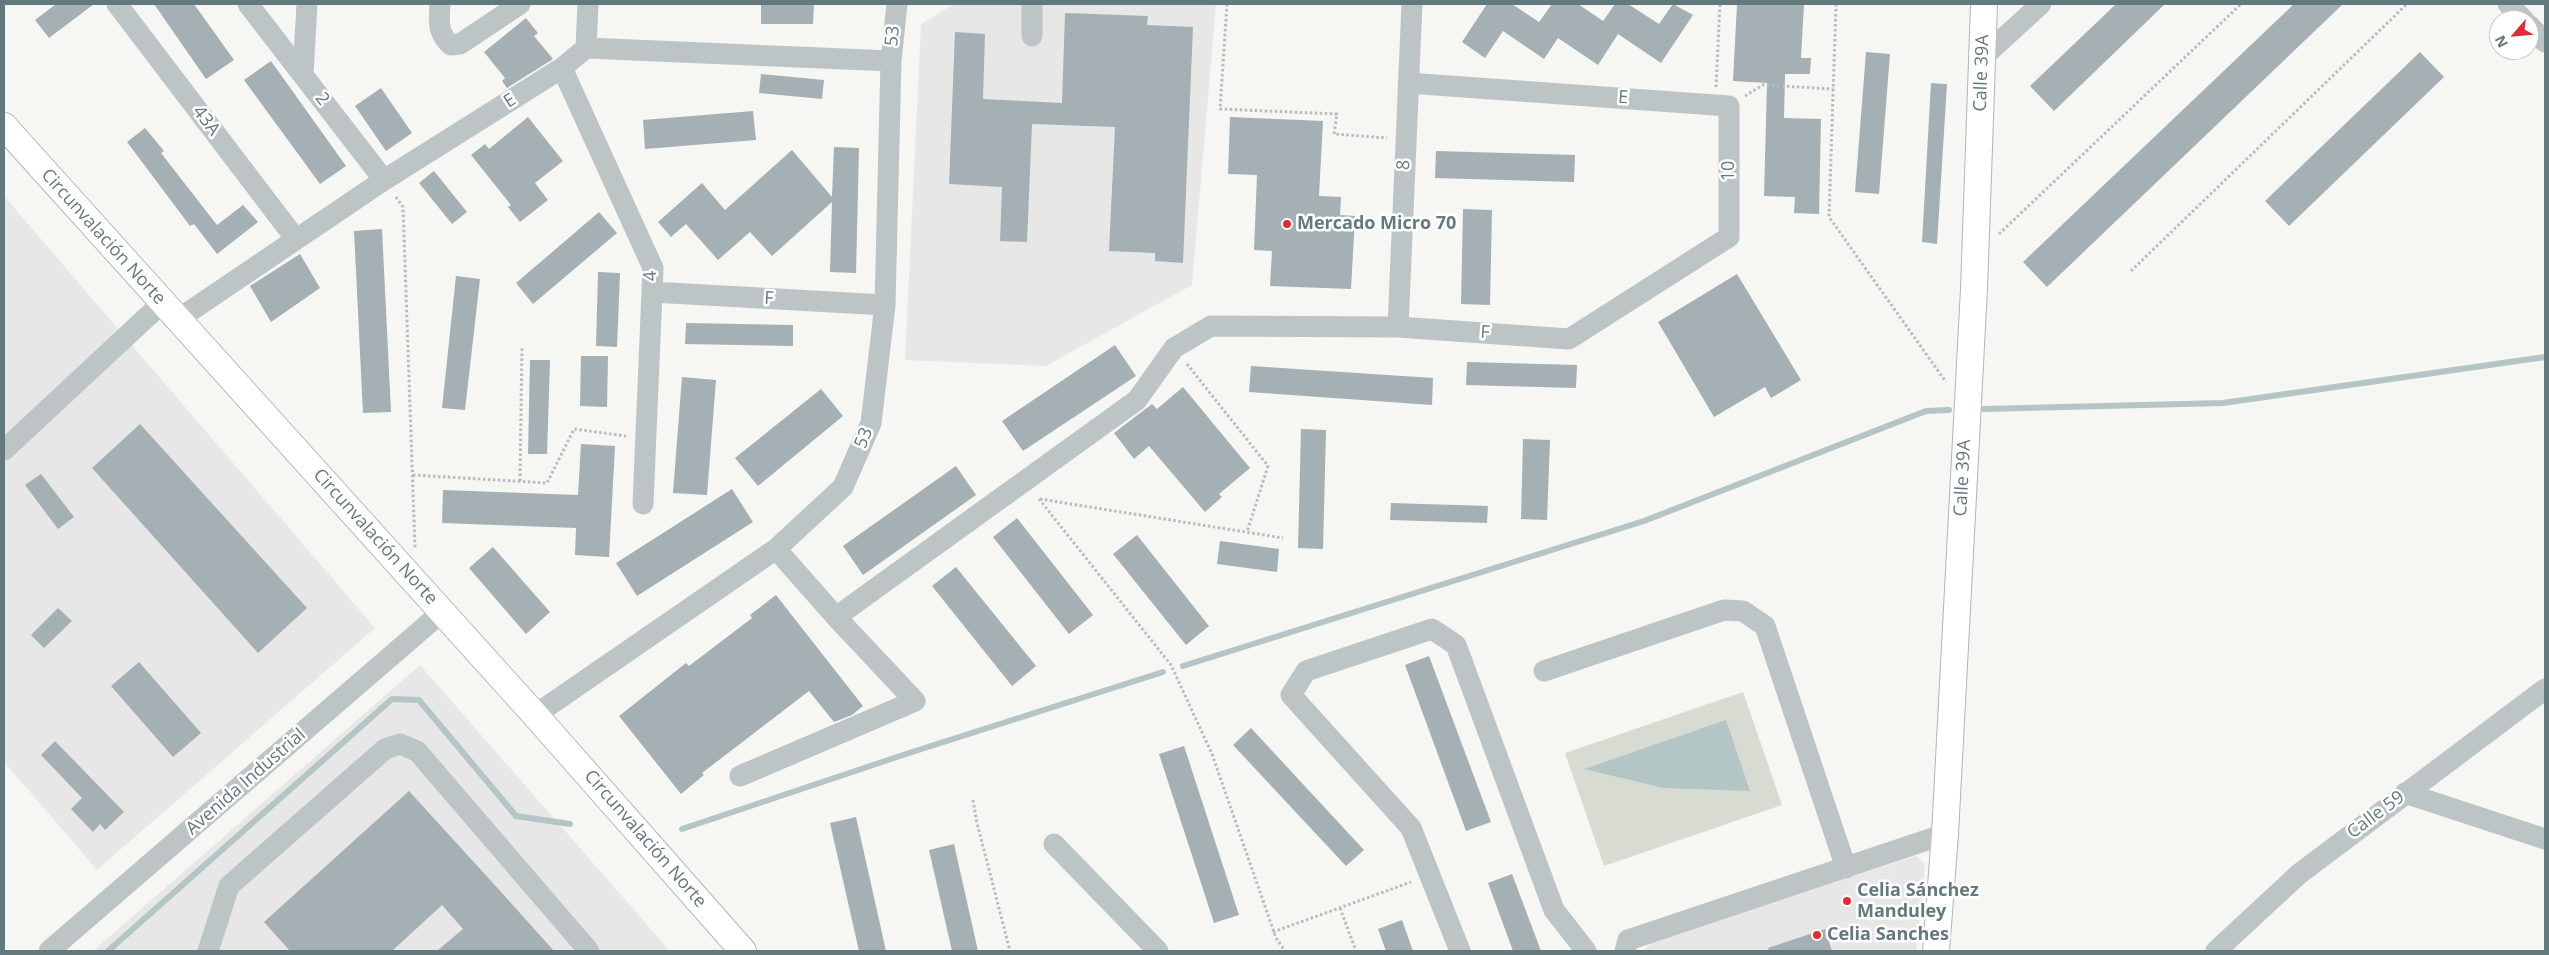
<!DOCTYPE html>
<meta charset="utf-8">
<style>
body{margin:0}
#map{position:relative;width:2549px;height:955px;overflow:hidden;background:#f6f6f3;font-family:"Open Sans",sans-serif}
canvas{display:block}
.frame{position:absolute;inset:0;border:5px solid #62797e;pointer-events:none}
.north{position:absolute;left:2489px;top:10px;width:50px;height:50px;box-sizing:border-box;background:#fff;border:1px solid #c0c9cb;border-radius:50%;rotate:243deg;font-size:14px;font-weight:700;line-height:20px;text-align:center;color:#62797e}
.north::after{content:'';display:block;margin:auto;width:18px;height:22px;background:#df2b31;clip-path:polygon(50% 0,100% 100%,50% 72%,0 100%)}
</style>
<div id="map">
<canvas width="2549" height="955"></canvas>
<div class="frame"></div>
<div class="north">N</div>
</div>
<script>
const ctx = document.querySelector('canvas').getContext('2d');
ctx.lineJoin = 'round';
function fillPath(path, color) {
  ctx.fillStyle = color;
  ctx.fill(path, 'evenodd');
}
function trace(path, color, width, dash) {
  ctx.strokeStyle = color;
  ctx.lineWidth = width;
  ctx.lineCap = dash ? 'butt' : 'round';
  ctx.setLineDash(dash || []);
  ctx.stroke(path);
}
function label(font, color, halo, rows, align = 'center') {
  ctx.font = font + ' "Open Sans",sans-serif';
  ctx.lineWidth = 5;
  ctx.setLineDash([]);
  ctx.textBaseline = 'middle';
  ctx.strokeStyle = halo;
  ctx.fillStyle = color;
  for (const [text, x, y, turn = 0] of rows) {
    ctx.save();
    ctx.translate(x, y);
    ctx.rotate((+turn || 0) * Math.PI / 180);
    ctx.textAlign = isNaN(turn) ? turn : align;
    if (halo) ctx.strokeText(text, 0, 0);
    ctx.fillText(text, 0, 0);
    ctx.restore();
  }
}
fillPath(new Path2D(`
 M954,4H1216L1192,285L1046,366L905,360L921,24Z
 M4,196L375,628L97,870L4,762Z
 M420,665L670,951H93Z
 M1916,856L1925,864L1916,951H1643L1656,939Z`), '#e7e7e7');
fillPath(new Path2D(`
 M1743,692L1782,805L1604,866L1565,753Z`), '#d8dbd2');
fillPath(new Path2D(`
 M1726,720L1750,791L1664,788L1584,769Z`), '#b4c5c5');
trace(new Path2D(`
 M1984,409L2223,403L2545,357
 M1183,666L1644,521L1926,411L1949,410
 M682,829L909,753L1163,672
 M108,951L392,699L419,700L516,816L570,824`), '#b4c5c5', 6);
fillPath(new Path2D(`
 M56,4H94L49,38L35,20Z
 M154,4H194L234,60L206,79Z
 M761,4H814L813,24H761Z
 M1487,4H1512L1539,22L1552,4H1578L1603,21L1615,4H1628L1659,24L1673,4L1693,15L1661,63L1618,34L1598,65L1558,38L1544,59L1503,31L1485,58L1462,42Z
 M1737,4H1804L1801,58H1811L1810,74H1785L1784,118L1821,119L1819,214L1794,213L1795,197L1764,196L1767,83L1733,81Z
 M2116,4H2165L2054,111L2030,86Z
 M2294,4H2343L2047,287L2023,262Z
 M1065,13L1148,16L1147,25L1193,27L1183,263L1155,261V253L1109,251L1115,127L1032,124L1027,242L1000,241L1002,187L949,184L955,32L985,34L983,99L1062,103Z
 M526,18L538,33L534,36L553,59L507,88L502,81L505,78L484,52Z
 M1866,52L1890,54L1879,194L1855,192Z
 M2420,52L2444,77L2289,226L2265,201Z
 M271,61L346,166L320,184L244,80Z
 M761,74L824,80L822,99L759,93Z
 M1931,83L1947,84L1937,244L1922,242Z
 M381,88L412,133L386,151L355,106Z
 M753,111L756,140L645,149L643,120Z
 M528,117L563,161L535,183L548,200L520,222L508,207L511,205L471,155L485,144L489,149Z
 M1230,117L1323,121L1319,196L1341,197L1340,215L1355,216L1351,289L1270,286L1272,251L1254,250L1257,175L1228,174Z
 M145,128L164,151L161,153L217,225L243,205L258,222L217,254L194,224L190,226L127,142Z
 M834,147L859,148L856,273L830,272L832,202L772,256L750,232L718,260L686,224L671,237L658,222L702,183L725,210L792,150L832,197Z
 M1436,151L1575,155L1574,182L1435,178Z
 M434,171L467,212L452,224L419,183Z
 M1463,209L1492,210L1490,305L1461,304Z
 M599,212L617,233L533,304L516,283Z
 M382,229L391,412L363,413L354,231Z
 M300,254L320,288L271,322L250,286Z
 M598,272L620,273L617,347L596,346Z
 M1737,274L1801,380L1771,398L1765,387L1714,417L1658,322Z
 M456,276L480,279L465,410L442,408Z
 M686,323L793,325V346L685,344Z
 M1115,345L1136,376L1023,451L1002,421Z
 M581,356H608L607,407L580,406Z
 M530,360H550L547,454H528Z
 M1467,362L1577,365L1576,388L1466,385Z
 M1251,366L1433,378L1432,405L1249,392Z
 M682,377L716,380L707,495L673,493Z
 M1183,387L1250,468L1219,494L1222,497L1205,512L1149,446L1134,459L1114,433L1152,404L1157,409Z
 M821,389L843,416L758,486L735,458Z
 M140,424L307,608L258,653L92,468Z
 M1301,429L1326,430L1323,549L1298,548Z
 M1523,439L1550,440L1547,520L1521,519Z
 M581,444L615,446L609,557L575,555L576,528L442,523L443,490L578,495Z
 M956,466L976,495L863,575L843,546Z
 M41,474L74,517L58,529L25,485Z
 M732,489L753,522L637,596L616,563Z
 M1391,503L1488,506L1487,523L1390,520Z
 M1017,518L1093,615L1069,634L993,537Z
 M1137,535L1209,626L1186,645L1113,554Z
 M1220,541L1279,549L1277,572L1217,564Z
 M493,547L550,612L526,634L469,568Z
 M956,567L1036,666L1012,686L932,586Z
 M776,595L863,706L852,715L834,722L809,691L702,773L704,775L681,794L619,716L686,663L689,666L752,618L750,615Z
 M58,608L72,621L44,648L31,635Z
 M1429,656L1491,822L1466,831L1405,665Z
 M139,662L201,733L173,757L111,686Z
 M1251,728L1364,850L1346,866L1233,745Z
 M55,741L124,812L105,830L100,824L93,832L71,809L82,798L41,755Z
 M1184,746L1239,915L1214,923L1159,754Z
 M409,791L502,893L554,951H437L463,929L442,905L392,951H290L264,922Z
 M856,817L886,951H859L830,823Z
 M954,844L978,951H952L929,850Z
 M1512,874L1541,951H1513L1488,883Z
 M1402,920L1413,951H1386L1378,929Z
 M1825,929L1832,951H1769L1768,948Z`), '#a4b0b3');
const major = new Path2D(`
 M4,126L535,715L743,951
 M1936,951L1945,834L1974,289L1984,4`);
trace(major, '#afb6b8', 28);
trace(new Path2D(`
 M1227,4L1220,109L1337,114L1334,134L1387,138
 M1836,4L1829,217L1946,382
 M1716,87L1720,4
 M1745,96L1763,85L1833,89
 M396,197L403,207L415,548
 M1999,234L2241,4
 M2131,271L2407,4
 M1187,364L1268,466L1247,532
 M413,475L547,483L574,429L626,436
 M520,481L522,346
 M1039,499L1171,665L1212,754L1276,938L1285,951
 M1040,499L1283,538
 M973,800L976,819L1010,951
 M1340,908L1356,951
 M1273,932L1411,882`), '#b8bcbe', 3, [2.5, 2.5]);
trace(new Path2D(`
 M117,4L295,238
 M248,4L384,180
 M440,4C439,21 437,33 451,45L460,44L520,4
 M1032,4V36
 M2508,4L2524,20
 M2529,25L2545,42
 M586,48L588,4
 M1982,58L2041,4
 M562,68L653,268L643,504
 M303,74L307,4
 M652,292L885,305
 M177,320L384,180L562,68L586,48L891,61
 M1398,327L1412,4
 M4,450L162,303
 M836,617L1137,400L1174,348L1211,326L1398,327L1569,339L1729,237V106L1408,83
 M1544,671L1724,610L1743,611L1765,626L1846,868
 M535,715L776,549L843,487L871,423L885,305L891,61L897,4
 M740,776L915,701L836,617L776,549
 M2405,793L2545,839
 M1054,844L1158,951
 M49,951L442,612
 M208,951L229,886L385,749L400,744L417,751L589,951
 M1460,951L1411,828L1291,695L1306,671L1432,629L1456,645L1554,910L1586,951
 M1625,951L1628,940L1945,834
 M2216,951L2299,874L2545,689`), '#bdc4c6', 21);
trace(major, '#fff', 26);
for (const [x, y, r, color] of [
 [1287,224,5,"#df2b31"],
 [1847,901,5,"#df2b31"],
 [1817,935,5,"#df2b31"]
]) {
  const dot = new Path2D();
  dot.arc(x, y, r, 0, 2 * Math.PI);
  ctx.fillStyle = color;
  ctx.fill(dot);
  trace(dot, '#fff', 2);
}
label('18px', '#62797e', '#fff', [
 ["53",893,36,-84],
 ["Calle 39A",1982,73,-88],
 ["E",1623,98,4],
 ["2",322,99,53],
 ["E",510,101,-32],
 ["43A",206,121,53],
 ["8",1404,165,-88],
 ["10",1729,171,-90],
 ["Circunvalación Norte",103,237,48],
 ["4",651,276,-94],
 ["F",769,299,3],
 ["F",1485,333,4],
 ["53",864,438,-68],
 ["Calle 39A",1963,478,-87],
 ["Circunvalación Norte",375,537,48],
 ["Avenida Industrial",246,782,-41],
 ["Calle 59",2376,815,-37],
 ["Circunvalación Norte",645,839,49]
]);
label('bold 18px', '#62797e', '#fff', [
 ["Mercado Micro 70",1297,224],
 ["Celia Sánchez",1857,891],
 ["Manduley",1857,912],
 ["Celia Sanches",1827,935]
], 'left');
</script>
